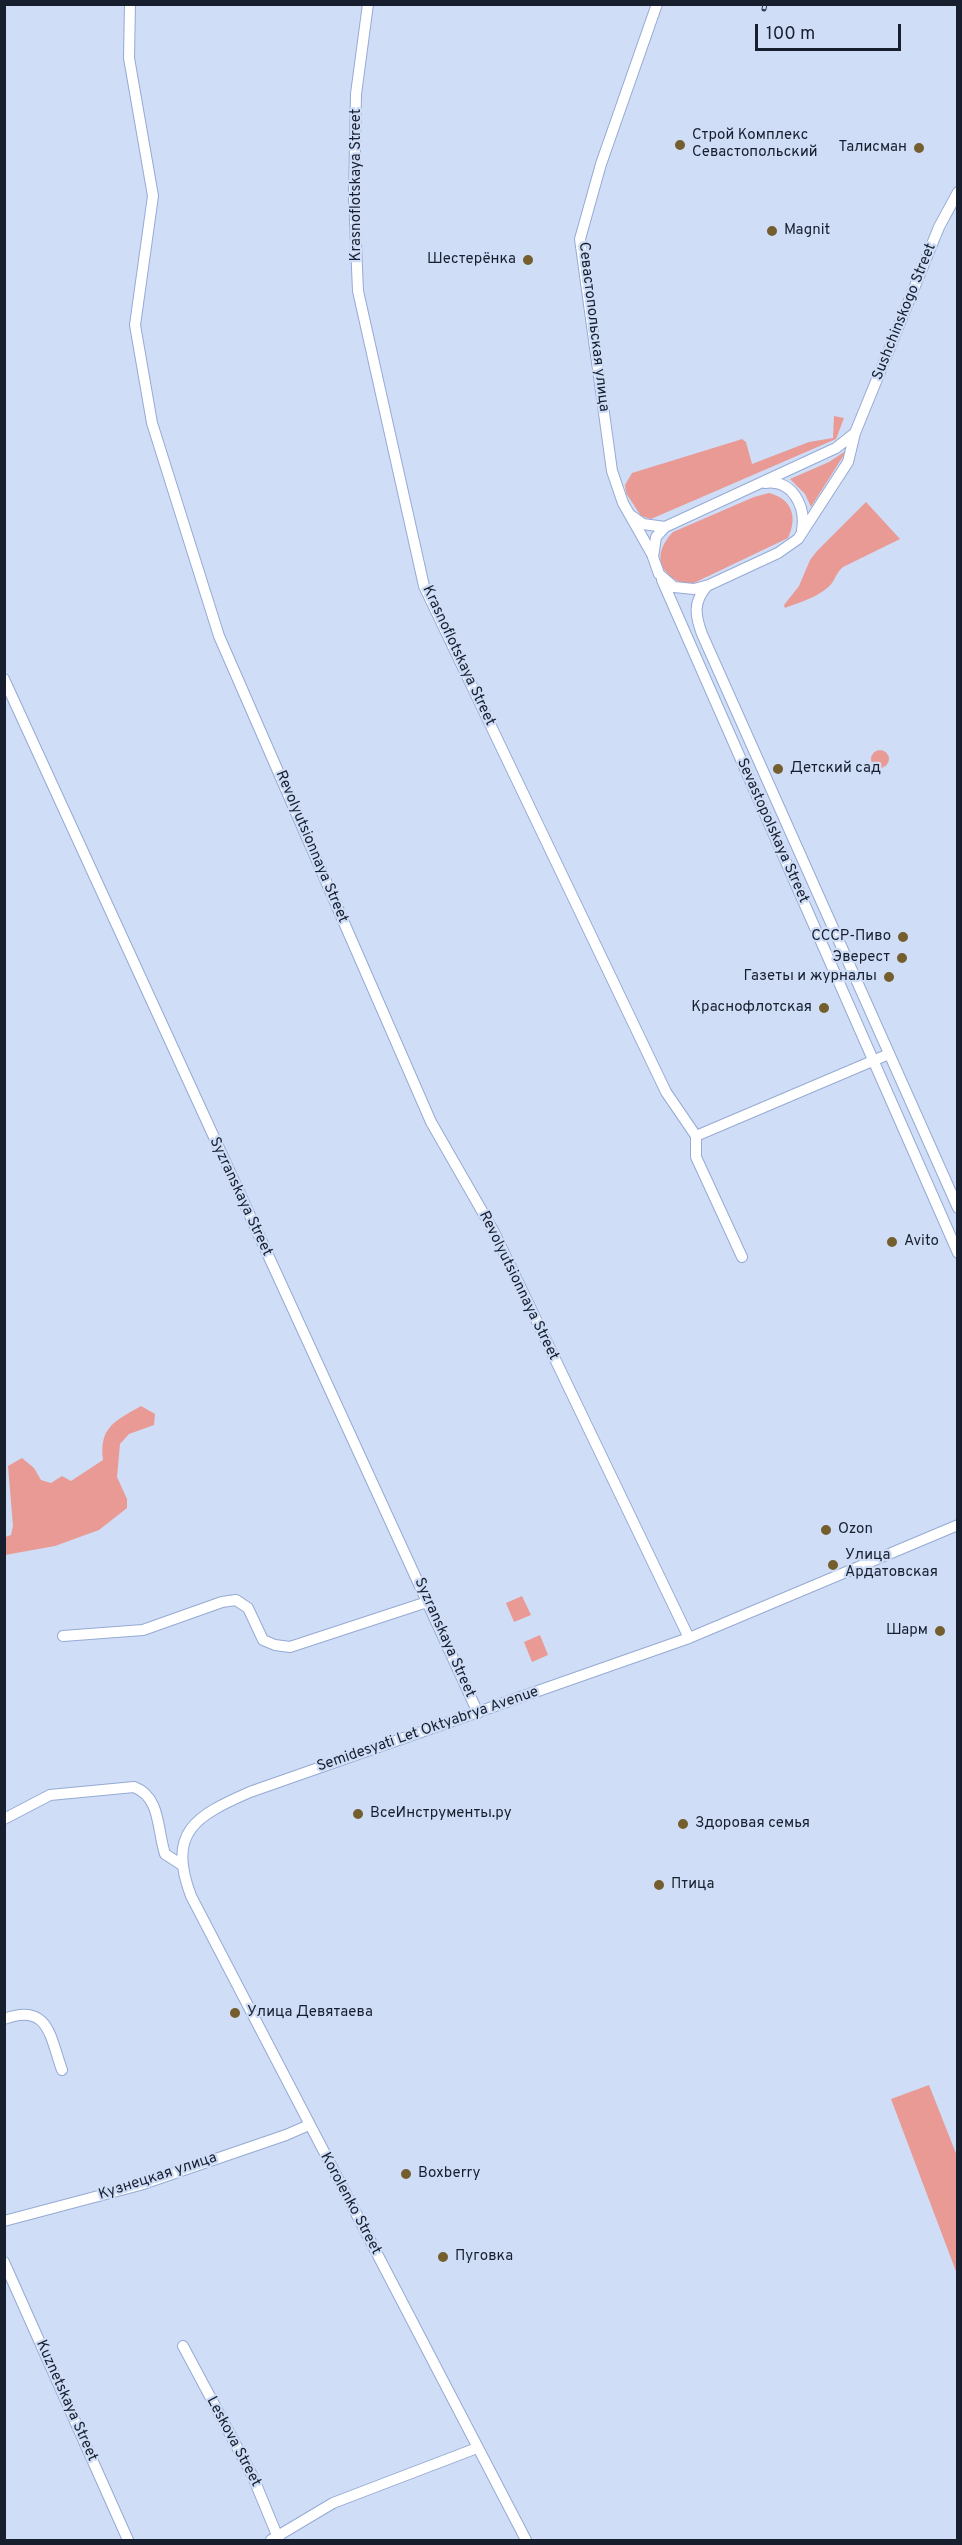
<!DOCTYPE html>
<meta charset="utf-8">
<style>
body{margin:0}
#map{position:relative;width:962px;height:2545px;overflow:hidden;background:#cfddf7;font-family:Overpass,sans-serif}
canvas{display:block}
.frame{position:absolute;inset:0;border:6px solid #171f2f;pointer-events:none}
.scale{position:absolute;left:755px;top:24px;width:146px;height:27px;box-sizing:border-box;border:3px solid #171f2f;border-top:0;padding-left:8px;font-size:18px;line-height:21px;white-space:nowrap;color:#171f2f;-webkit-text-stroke:4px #cfddf7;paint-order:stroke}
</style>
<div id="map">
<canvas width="962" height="2545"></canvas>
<div class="frame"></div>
<div class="scale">100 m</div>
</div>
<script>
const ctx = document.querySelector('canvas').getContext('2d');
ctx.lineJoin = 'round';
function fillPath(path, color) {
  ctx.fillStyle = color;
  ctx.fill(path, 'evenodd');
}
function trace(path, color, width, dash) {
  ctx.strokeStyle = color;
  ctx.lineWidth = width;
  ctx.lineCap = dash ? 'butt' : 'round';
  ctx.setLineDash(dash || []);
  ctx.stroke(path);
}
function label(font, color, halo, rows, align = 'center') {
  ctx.font = font + ' Overpass,sans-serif';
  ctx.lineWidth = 4.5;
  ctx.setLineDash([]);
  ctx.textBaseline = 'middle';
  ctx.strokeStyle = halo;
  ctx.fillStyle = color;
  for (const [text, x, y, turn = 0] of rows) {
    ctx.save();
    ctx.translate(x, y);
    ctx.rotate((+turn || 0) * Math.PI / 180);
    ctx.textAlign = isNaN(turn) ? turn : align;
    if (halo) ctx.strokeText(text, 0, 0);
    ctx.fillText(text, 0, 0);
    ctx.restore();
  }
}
fillPath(new Path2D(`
 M834,416L844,418L836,439L651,519L641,516L626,493L625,485L632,473L736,441L742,439L746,442L752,464L809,442L833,438Z
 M847,450L811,507L805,494L790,479L829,462Z
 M769,493C792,499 798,517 788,538L696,582L686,585C658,574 652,554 673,532L754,497Z
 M866,502L900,539L843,567C837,572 836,577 832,583C822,596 800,602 785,608L784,605L799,586L810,560L817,551Z
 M871 759a9 9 0 1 1 18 0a9 9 0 1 1-18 0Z
 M141,1406L155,1414L154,1425L129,1434L120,1444L117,1477L127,1499V1508L99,1530L55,1546L5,1555V1537L11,1535L13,1526L8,1466L22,1458L34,1468L41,1480L51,1483L62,1476L71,1481L103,1460C99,1427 115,1421 141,1406Z
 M522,1596L531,1615L514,1622L506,1603Z
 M540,1635L548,1655L532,1662L524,1642Z
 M929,2085L957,2156V2274L891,2099Z`), '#e99a94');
const minor = new Path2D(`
 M130,4L129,58L153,196L135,325L152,423L219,636L431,1122L494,1232L689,1638
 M368,4L356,94L354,197L358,291L424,586L666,1092L696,1136V1157L742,1257
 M855,433L836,448L665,527L656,537L653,557L659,574L674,587L694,589L709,585L778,553L798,539L848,462L855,433L939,227L958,192
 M765,483C793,479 806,507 802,530
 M632,516L643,524L665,527
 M653,556L623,503L612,471L580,239L601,164L657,4
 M662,580L958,1253
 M707,586C693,602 695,615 702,634L958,1208
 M4,679L478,1713
 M696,1136L889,1054
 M63,1636L143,1630L222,1602L236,1600L248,1608L263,1640L275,1645L290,1647L427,1602
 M4,1819L50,1795L134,1787C161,1797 157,1830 165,1854L182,1865
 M4,2019C49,2002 50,2037 62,2070
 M4,2221L140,2185L286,2135L309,2125
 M4,2262L128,2540
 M183,2346L253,2477L279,2540
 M271,2540L333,2503L477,2448
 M526,2540L191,1896C167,1832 195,1816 250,1792L689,1638L958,1525`);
trace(minor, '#95aad4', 12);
trace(minor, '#fff', 10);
const rail = new Path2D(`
 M764,9L765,4`);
trace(rail, '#363f51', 5);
trace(rail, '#cfddf7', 3, [9]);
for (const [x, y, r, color] of [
 [680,145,6,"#755e2e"],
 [919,148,6,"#755e2e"],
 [772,231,6,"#755e2e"],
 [528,260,6,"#755e2e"],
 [778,769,6,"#755e2e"],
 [903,937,6,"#755e2e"],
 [902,958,6,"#755e2e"],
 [889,977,6,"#755e2e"],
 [824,1008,6,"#755e2e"],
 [892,1242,6,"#755e2e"],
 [826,1530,6,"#755e2e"],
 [833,1565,6,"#755e2e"],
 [940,1631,6,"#755e2e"],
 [358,1814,6,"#755e2e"],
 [683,1824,6,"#755e2e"],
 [659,1885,6,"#755e2e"],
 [235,2013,6,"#755e2e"],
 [406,2174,6,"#755e2e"],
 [443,2257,6,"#755e2e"]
]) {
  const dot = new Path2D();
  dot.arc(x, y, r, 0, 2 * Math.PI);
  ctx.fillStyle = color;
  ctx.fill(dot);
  trace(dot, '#cfddf7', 2);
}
label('15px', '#171f2f', '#cfddf7', [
 ["Строй Комплекс",692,136],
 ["Севастопольский",692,153],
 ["Талисман",907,148,"right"],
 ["Magnit",784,231],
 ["Шестерёнка",516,260,"right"],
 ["Детский сад",790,769],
 ["СССР-Пиво",891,937,"right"],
 ["Эверест",890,958,"right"],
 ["Газеты и журналы",877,977,"right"],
 ["Краснофлотская",812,1008,"right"],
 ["Avito",904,1242],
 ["Ozon",838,1530],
 ["Улица",845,1556],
 ["Ардатовская",845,1573],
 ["Шарм",928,1631,"right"],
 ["ВсеИнструменты.ру",370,1814],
 ["Здоровая семья",695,1824],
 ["Птица",671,1885],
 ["Улица Девятаева",247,2013],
 ["Boxberry",418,2174],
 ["Пуговка",455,2257]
], 'left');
label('15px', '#171f2f', '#cfddf7', [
 ["Krasnoflotskaya Street",357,185,-90],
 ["Sushchinskogo Street",905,312,-68],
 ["Севастопольская улица",593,327,83],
 ["Krasnoflotskaya Street",458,656,65],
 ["Sevastopolskaya Street",772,831,66],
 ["Revolyutsionnaya Street",311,847,67],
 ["Syzranskaya Street",240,1197,65],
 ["Revolyutsionnaya Street",518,1286,64],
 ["Syzranskaya Street",444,1638,66],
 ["Semidesyati Let Oktyabrya Avenue",428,1730,-19],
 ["Кузнецкая улица",158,2177,-18],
 ["Korolenko Street",350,2204,62],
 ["Kuznetskaya Street",66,2401,66],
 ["Leskova Street",233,2442,62]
]);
</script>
